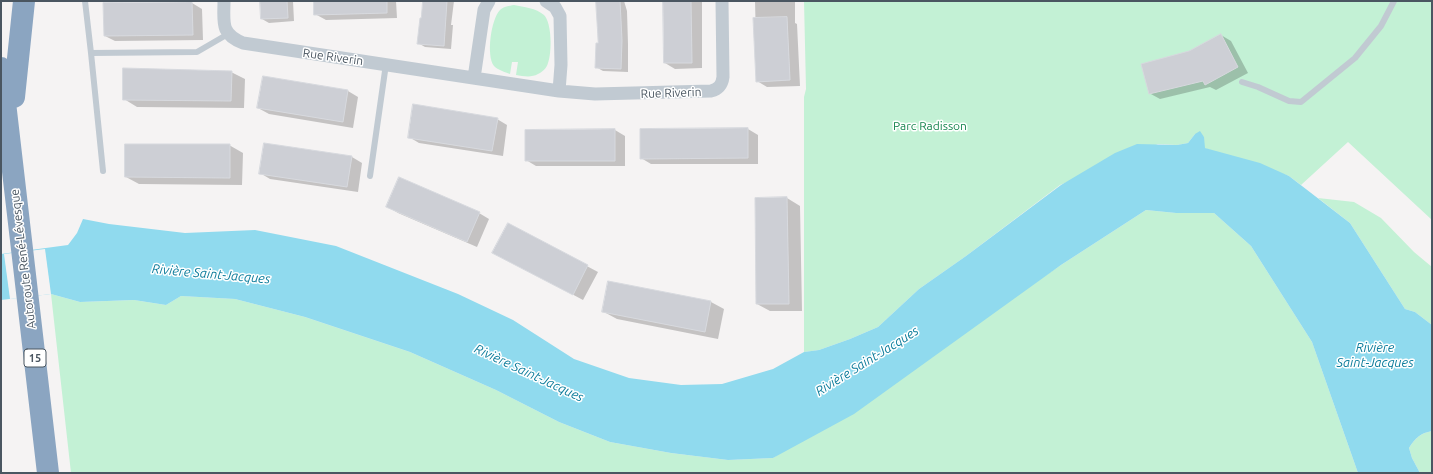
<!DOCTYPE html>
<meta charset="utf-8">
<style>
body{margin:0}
#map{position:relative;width:1433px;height:474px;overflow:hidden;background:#f5f3f3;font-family:Ubuntu,sans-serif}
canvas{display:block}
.frame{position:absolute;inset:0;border:2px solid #4a5661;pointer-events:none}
</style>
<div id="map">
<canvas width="1433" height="474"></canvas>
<div class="frame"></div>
</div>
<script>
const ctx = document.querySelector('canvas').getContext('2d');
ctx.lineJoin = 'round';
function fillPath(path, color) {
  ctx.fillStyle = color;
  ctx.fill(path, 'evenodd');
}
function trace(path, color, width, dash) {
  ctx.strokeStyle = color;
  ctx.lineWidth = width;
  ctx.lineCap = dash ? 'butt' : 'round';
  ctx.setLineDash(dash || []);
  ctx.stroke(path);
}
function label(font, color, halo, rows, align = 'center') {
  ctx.font = font + ' Ubuntu,sans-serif';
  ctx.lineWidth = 3;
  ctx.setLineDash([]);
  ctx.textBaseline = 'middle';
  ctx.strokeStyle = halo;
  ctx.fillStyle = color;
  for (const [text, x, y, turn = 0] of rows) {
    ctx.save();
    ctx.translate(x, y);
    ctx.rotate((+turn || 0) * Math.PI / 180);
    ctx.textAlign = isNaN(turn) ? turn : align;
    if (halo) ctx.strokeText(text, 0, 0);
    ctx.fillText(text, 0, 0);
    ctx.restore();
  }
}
fillPath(new Path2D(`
 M804,1H1432V220L1348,142L1301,185L1289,176L1204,148V137L1195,134L1188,143L1177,145L1158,144L1060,185L966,256L919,289L878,327L850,339L819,350L804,352V97L806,89Z
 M514,5C524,7 536,8 544,15C552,23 552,53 548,63C547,68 542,72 538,74C531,78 523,76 516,75L518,62H512L510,74C505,72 498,70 494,66C486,56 491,19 500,10C504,6 509,6 514,5Z
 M1318,198L1354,202L1381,218L1414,252L1432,267V325L1415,312L1405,309L1350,223Z
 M1146,210L1176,213H1214L1251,246L1312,342L1358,473H71L51,294L80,302L134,300L166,305L181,296L235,299L305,317L410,352L496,390L559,422L610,442L671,453L728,460L773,458L1061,265Z
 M1432,431V473H1420L1412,458L1409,448C1415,438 1421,433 1432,431Z`), '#c3f1d5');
fillPath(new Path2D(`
 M1200,131L1204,137L1205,148L1260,163L1289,176L1350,223L1405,309L1415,312L1432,325V431C1421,433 1415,438 1409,448L1412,458L1420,473H1358L1312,342L1251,246L1214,213H1176L1146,210L1061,265L854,414L773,458L728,460L671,453L610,442L559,422L496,390L410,352L305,317L235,299L181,296L166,305L134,300L80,302L51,294L1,300V254L68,245L77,233L83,219L109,224L185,233L255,230L336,246L458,294L513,320L574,359L629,378L681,385L722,384L773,369L804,352L819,350L850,339L878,327L919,289L966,256L1061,185L1115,153L1137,144L1177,145L1188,143L1195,134Z`), '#90daee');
fillPath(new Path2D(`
 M45,249L51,294L10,299L4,254Z`), '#f5f3f3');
fillPath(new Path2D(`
 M262,1H293L294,21L269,23L262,19Z
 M315,1H396L397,18L326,20L315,14Z
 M424,1H454L451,25H453L451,49L425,47L418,43Z
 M596,1H624L627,11L628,44V72L603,71L596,67L599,44Z
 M664,1H702V68L675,69L665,63Z
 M755,1H795V23L797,24L800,86L767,87L757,81Z
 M192,3L202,9L203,40L115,41L105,36Z
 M1221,35L1231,41L1248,73L1216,90L1210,87L1160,99L1149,93L1189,52Z
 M231,72L245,79L244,108L137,107L124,99Z
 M264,77L348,91L358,97L353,128L269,114L258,108Z
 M497,119L507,125L503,156L419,143L409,137Z
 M748,129L758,135V164H651L641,158Z
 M615,130L625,136V166H536L526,160Z
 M229,145L243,153L242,185L139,184L126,177Z
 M352,157L362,163L358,192L270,179L260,173Z
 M787,198L800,206L802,311H770L757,304L756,199Z
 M388,207L479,213L489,219L477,247L398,213Z
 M508,224L598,272L583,300L504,258Z
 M711,302L724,309L718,339L617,319L604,312Z`), '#0003');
const building = new Path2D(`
 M260,1H287L288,18L261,19Z
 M314,1H387V13L314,15Z
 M423,1H447L444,46L417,44L420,18H421Z
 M596,1H620L622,40L621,69L595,68L596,43H598Z
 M663,1H691L692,63H664Z
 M192,2L193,35L104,36L103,3Z
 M787,17L790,80L756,82L753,18Z
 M1221,34L1238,67L1205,85L1203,81L1149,94L1141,64L1189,51Z
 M123,68L232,71L231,101L123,100Z
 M263,76L348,90L343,122L257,108Z
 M413,104L498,118L492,151L408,138Z
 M748,128V158L640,159V129Z
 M615,129V161H525V130Z
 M264,143L352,156L347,187L259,174Z
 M125,144H230V178L125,177Z
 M399,177L480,212L467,242L386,207Z
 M787,197L789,304H756L755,198Z
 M508,223L588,265L573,295L492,253Z
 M608,281L711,301L705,332L602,312Z`);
fillPath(building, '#cdcfd5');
trace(building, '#d7d9de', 1);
trace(new Path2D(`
 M85,1L91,53L197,52L228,34
 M91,53L103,171
 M1242,82L1258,87L1289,101L1301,102L1355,58L1381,26L1394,1
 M370,176L386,64`), '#c1cad2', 6);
trace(new Path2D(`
 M224,1C224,22 220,34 243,43L559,91L595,94L711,91C719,89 722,85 723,77L722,1
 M546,1L555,7L560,16L561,65L559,91
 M474,78L484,10L489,1`), '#c1cad2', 13);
trace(new Path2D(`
 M1,68L48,473
 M14,97L24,1`), '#8ba5c1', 22);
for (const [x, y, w] of [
 [35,358,22]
]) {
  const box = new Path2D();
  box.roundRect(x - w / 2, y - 9, w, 18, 3);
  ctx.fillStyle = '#fff';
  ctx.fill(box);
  trace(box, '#4a5661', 1);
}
label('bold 11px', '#4a5661', null, [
 ["15",35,358]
]);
label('12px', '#4a5661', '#fff', [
 ["Rue Riverin",333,57,8],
 ["Rue Riverin",671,93,-2],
 ["Autoroute René-Lévesque",23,259,-97]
]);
label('12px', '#17864f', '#fff', [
 ["Parc Radisson",930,126]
]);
label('italic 13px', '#0c7c9b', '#fff', [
 ["Rivière Saint-Jacques",211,274,5],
 ["Rivière",1375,348],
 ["Saint-Jacques",1375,363],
 ["Rivière Saint-Jacques",867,361,-32],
 ["Rivière Saint-Jacques",529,373,25]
]);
</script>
